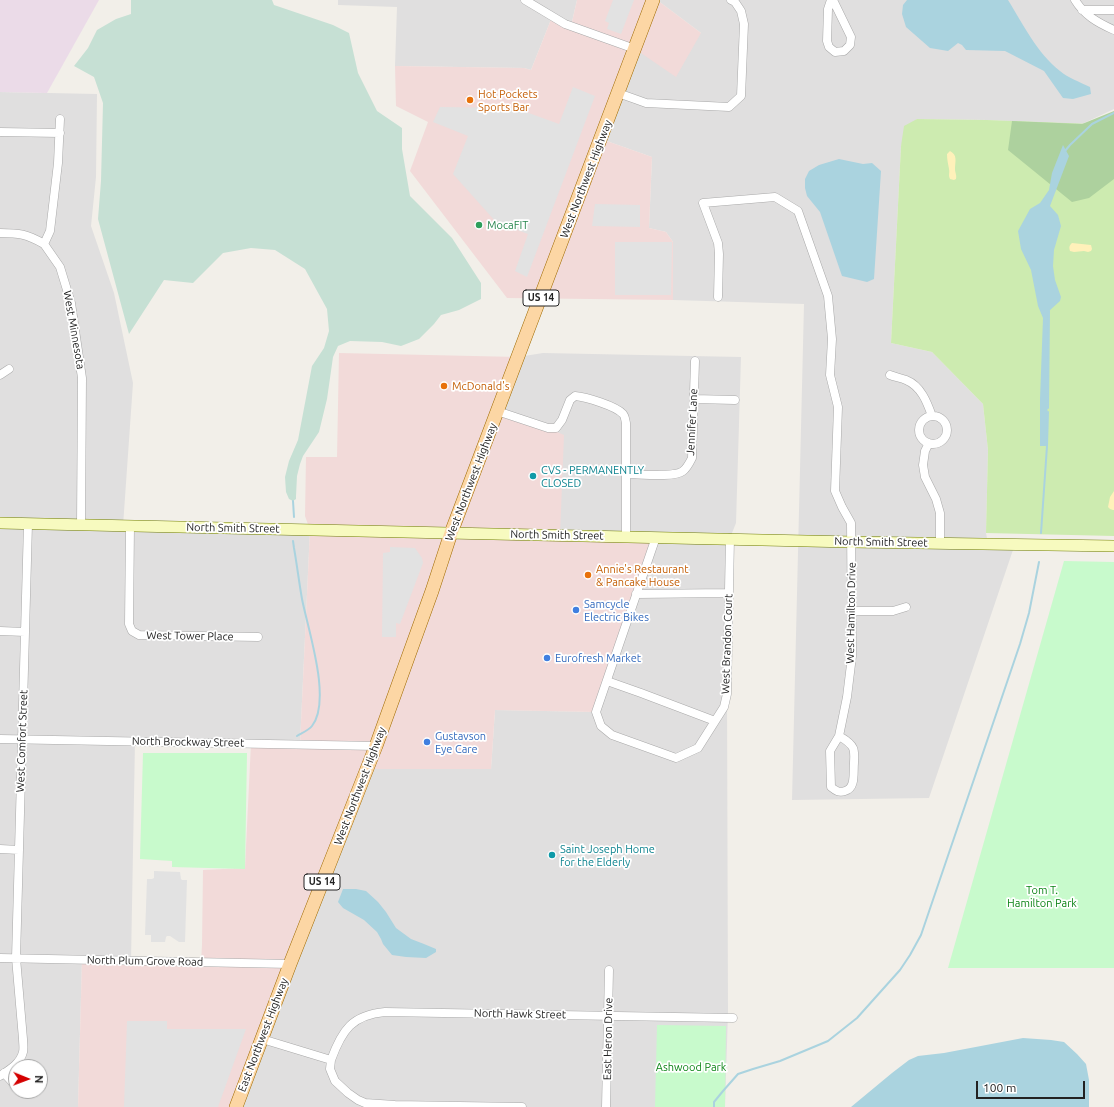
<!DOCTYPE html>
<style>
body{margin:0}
#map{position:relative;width:1114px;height:1107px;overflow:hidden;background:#f2efe9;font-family:Ubuntu,sans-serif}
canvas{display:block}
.north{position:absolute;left:8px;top:1059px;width:40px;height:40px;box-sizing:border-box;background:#fff;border:1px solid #a7a7a7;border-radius:50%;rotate:91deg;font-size:11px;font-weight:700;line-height:16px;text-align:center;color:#222}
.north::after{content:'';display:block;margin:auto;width:14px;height:18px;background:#d40000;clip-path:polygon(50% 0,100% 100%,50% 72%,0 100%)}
.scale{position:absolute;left:976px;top:1081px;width:109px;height:18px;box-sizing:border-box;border:2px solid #222;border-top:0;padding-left:5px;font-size:12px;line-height:14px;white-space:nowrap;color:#222;-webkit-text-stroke:3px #fff;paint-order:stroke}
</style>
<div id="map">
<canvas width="1114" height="1107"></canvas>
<div class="north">N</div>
<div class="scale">100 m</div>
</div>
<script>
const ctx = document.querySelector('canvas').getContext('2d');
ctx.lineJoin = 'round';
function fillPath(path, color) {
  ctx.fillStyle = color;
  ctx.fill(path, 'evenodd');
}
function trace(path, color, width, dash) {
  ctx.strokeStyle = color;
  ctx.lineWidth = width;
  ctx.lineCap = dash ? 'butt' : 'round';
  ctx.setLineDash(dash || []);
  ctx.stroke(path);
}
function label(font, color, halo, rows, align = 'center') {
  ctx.font = font + ' Ubuntu,sans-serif';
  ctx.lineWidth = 3.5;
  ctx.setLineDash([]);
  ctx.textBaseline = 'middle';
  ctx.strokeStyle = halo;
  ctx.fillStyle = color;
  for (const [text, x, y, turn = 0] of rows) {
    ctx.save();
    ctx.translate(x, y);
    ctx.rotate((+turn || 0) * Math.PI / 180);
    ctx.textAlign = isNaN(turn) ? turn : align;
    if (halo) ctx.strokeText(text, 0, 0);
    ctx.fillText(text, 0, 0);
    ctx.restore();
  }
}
fillPath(new Path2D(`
 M338,0H577L571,26L552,17L531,70L524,68L395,66L397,7L338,5Z
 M657,0H1114V109L1082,124L987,120L917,119L901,146L891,343L932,352L983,404L988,450L986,533L988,544H1015L929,798L792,800L804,304L673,300V242L666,232L649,228L652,157L601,139L635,49L701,33Z
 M0,92L97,94L96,177L91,226L114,293L133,383L123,526L310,530L300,744L135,741L131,961L82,960L78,1107H0ZM16,1067H40V1091H16Z
 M543,353L741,357L736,523L730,538L727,692L728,1012L725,1107H236L366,769H491L495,710L596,712L560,535L497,411L518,357Z`), '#e0dfdf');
fillPath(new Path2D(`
 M577,0H657L701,33L676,77L635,49L601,139L652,157L649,228L666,232L673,242V300L507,298L410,171L428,122L396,106L395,66L524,68L531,70L552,17L571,26Z
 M339,353L518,357L498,411L548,428L564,435L560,535L656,537L596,712L495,710L491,769H366L236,1107H78L82,960L201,962L202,945L203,870L245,868L251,743L300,744L310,530L305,516L306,457H337Z`), '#f2dad9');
fillPath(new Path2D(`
 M0,0H99L47,93L0,92Z`), '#ebdbe8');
fillPath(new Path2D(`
 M1114,113V536L986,533L988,450L983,404L932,352L891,343L901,146L904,126L917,119L987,120L1092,124Z`), '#cdebb0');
fillPath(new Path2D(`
 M1114,111V179L1089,198L1072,202L1008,150L1012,121L1082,124Z`), '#add19e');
fillPath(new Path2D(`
 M131,0H272L274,5L333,25L349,33L358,73L377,111L402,128V149L410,196L452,238L481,283V299L459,310L441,315L434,324L419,339L401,346L382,342L350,341L338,346L333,357L327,399L319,432L303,456L300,464L297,476L296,496V499L293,501L289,499L286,492L285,477L289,461L298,440L312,366L324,348L329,331L327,309L305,269L275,250L251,248L223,253L193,283L164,280L129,334L98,219L101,181L103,103L94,77L74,66L88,48L97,30L116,19L131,14Z`), '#c6e0d4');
fillPath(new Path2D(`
 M950,151C958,155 955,162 955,169C955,173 957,175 956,179L954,180L950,179C948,175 950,173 949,169C948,163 947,160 947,154Z
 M1072,243L1091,245L1092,249L1091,251L1088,252L1084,251L1074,252L1070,251C1069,247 1069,246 1072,243Z
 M1114,491V510H1113L1110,509L1108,507L1110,497Z`), '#fff1ba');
fillPath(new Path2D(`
 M1064,561L1114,562V968H948Z
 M143,753H247L245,869L172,867V861L140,859Z
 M657,1025L726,1026L725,1107H655Z`), '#c8facc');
fillPath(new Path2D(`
 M613,0H634L621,34L607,29L609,23L605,21Z
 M573,87L595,96L527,277L515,271L528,234L496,222L453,174L468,136L433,122L440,107L515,108L559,124Z
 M595,204L640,205V227L592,226Z
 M615,242H672L671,295H615Z
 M390,547L415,548L422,558L423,563L400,624L396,623V637H382L383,553L390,552Z
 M154,871L180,872L181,879L182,880H187L185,942H179L170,936H167L166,937L165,942H151V935H145L147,879H152L154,878Z
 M127,1021H167V1029H246L218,1107H124Z`), '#e2e2e2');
fillPath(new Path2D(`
 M907,0H1008C1023,24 1037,53 1060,71C1068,78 1080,82 1090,87L1091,94L1073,99L1063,98L1044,71L1005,51L966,50L962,45L958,43L948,51L930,48L906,27L902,14L903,5Z
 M1063,145L1069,156L1050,206L1058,215L1061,226L1054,250L1053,266L1055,280L1061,297L1060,301L1049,311L1047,446H1040V399L1043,318L1038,306L1031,270L1021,249L1018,231L1030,209L1040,203L1049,190L1052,173Z
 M839,159L863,164L872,163L881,171L874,279L867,282L842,276L820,212L807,196L805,188V179L809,171L819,165Z
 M343,889H356L366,891L378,902L386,912L396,928L411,939L424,944L436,949V952L426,958L406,957L392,955L383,944L381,939L377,932L364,920L343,908L338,902Z
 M1023,1038L1051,1040L1064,1042L1077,1054L1086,1064L1089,1080V1107H851L892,1073L909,1060L918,1056L944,1053Z`), '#aad3df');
trace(new Path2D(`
 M1065,151L1070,145L1092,124L1114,113
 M1048,408L1049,311
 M293,501L294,517
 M1041,533L1047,446L1048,412
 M293,541L294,548C297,565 299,582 302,599C308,630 332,700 312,726C309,730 302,733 297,736
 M714,1107V1102L723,1091L738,1074L753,1069L780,1061L828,1041L857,1018L900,970L910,955L921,935L1020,644L1029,613L1039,562`), '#aad3df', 2);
const street = new Path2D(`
 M525,0L565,24L635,49
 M831,0L828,9L827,41L829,47L835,52L844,51L850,45L851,37L833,0
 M1075,0C1084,15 1098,23 1114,30
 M1082,10H1114
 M618,93L646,103L729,107L741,96L744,24L741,11L735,2L731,0
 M60,119L58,163L50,231L44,244L60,267L71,303L82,378L81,525
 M0,132L60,133
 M0,233C19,233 27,234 44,244
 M718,297L719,254L718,243L703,203L775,197L798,211L828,296L832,339L830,375L838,407L835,491L842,507L851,523L852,656L847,697L839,736L830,751L831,787C836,791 839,793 845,791C856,788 853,773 854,763C854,759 855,752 853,748C850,742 844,739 839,736
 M0,375L9,369
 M890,375C895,377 901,378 906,380C921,386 927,402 932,416
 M694,399L735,400
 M497,411L548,428H556L562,420L570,400L575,396C586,397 616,406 623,414C625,416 625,419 626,423V536
 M919 430a14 14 0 1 1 28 0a14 14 0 1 1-28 0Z
 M929,443L925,451L923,465L925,477L936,499L940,513V543
 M626,474C639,474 674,478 683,471C687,468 690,462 692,458L695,361
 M130,526L129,624L132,631L139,635L258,637
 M656,537L596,712L601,726L612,735L676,758L698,748L724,707L727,694L730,538
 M636,594L729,593
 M852,611H893L906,607
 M0,631L25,632
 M607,681L641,693L715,721
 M0,739L376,746
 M0,849L19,850
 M0,958L290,964
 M262,1039L331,1060L330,1069L335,1081L348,1093L358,1100L365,1103L395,1105L522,1107
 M331,1060C342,1030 352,1015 385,1012L733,1018
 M4,1073L14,1084L16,1085
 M0,1076C9,1070 20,1064 23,1052C24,1048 23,1043 23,1039L16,958L28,524
 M606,1107L609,970`);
const secondary = new Path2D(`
 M0,523L852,542L1114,546`);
const primary = new Path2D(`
 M236,1107L290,964L376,746L432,591L451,533L653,0`);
trace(street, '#a9a9a9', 9);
trace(secondary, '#707d05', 12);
trace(primary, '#a06b00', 14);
trace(street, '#fff', 8);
trace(secondary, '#f7fabf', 11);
trace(primary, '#fcd6a4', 13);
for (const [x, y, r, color] of [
 [470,100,4,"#e8710a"],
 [479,225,4,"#2e9e5b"],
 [444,386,4,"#e8710a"],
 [533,476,4,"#0f9aa8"],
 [588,575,4,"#e8710a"],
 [576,610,4,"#3f7fe0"],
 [547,658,4,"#3f7fe0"],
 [427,742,4,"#3f7fe0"],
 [552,855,4,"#0f9aa8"]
]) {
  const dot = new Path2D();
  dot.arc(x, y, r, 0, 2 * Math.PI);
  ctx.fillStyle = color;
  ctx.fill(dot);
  trace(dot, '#fff', 1.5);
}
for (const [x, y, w] of [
 [541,298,36],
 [322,882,36]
]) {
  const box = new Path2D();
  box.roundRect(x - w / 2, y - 8, w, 16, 3);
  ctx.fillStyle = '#fff';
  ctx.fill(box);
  trace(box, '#222', 1);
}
label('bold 10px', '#222', null, [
 ["US 14",541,298],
 ["US 14",322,882]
]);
label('11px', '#c56008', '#fff', [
 ["Hot Pockets",478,94],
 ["Sports Bar",478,107],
 ["McDonald's",452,386],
 ["Annie's Restaurant",596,569],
 ["& Pancake House",596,582]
], 'left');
label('11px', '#222', '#fff', [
 ["West Northwest Highway",586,179,-69],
 ["West Minnesota",74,330,80],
 ["Jennifer Lane",692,422,-87],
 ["West Northwest Highway",471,482,-69],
 ["North Smith Street",233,528,1],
 ["North Smith Street",557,535,1],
 ["North Smith Street",881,542,1],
 ["West Hamilton Drive",851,613,-89],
 ["West Tower Place",190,636,1],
 ["West Brandon Court",727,644,-88],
 ["West Comfort Street",22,741,-88],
 ["North Brockway Street",188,742,1],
 ["West Northwest Highway",360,786,-69],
 ["North Plum Grove Road",145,961,1],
 ["North Hawk Street",520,1014,1],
 ["East Northwest Highway",263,1035,-69],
 ["East Heron Drive",608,1039,-89]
]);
label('11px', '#27864d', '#fff', [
 ["MocaFIT",487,225]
], 'left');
label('11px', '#0d838f', '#fff', [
 ["CVS - PERMANENTLY",541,470],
 ["CLOSED",541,483],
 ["Saint Joseph Home",560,849],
 ["for the Elderly",560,862]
], 'left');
label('11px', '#366cbe', '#fff', [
 ["Samcycle",584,604],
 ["Electric Bikes",584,617],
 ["Eurofresh Market",555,658],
 ["Gustavson",435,736],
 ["Eye Care",435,749]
], 'left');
label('11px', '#0c8416', '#fff', [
 ["Tom T.",1042,890],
 ["Hamilton Park",1042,903],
 ["Ashwood Park",691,1067]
]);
</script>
